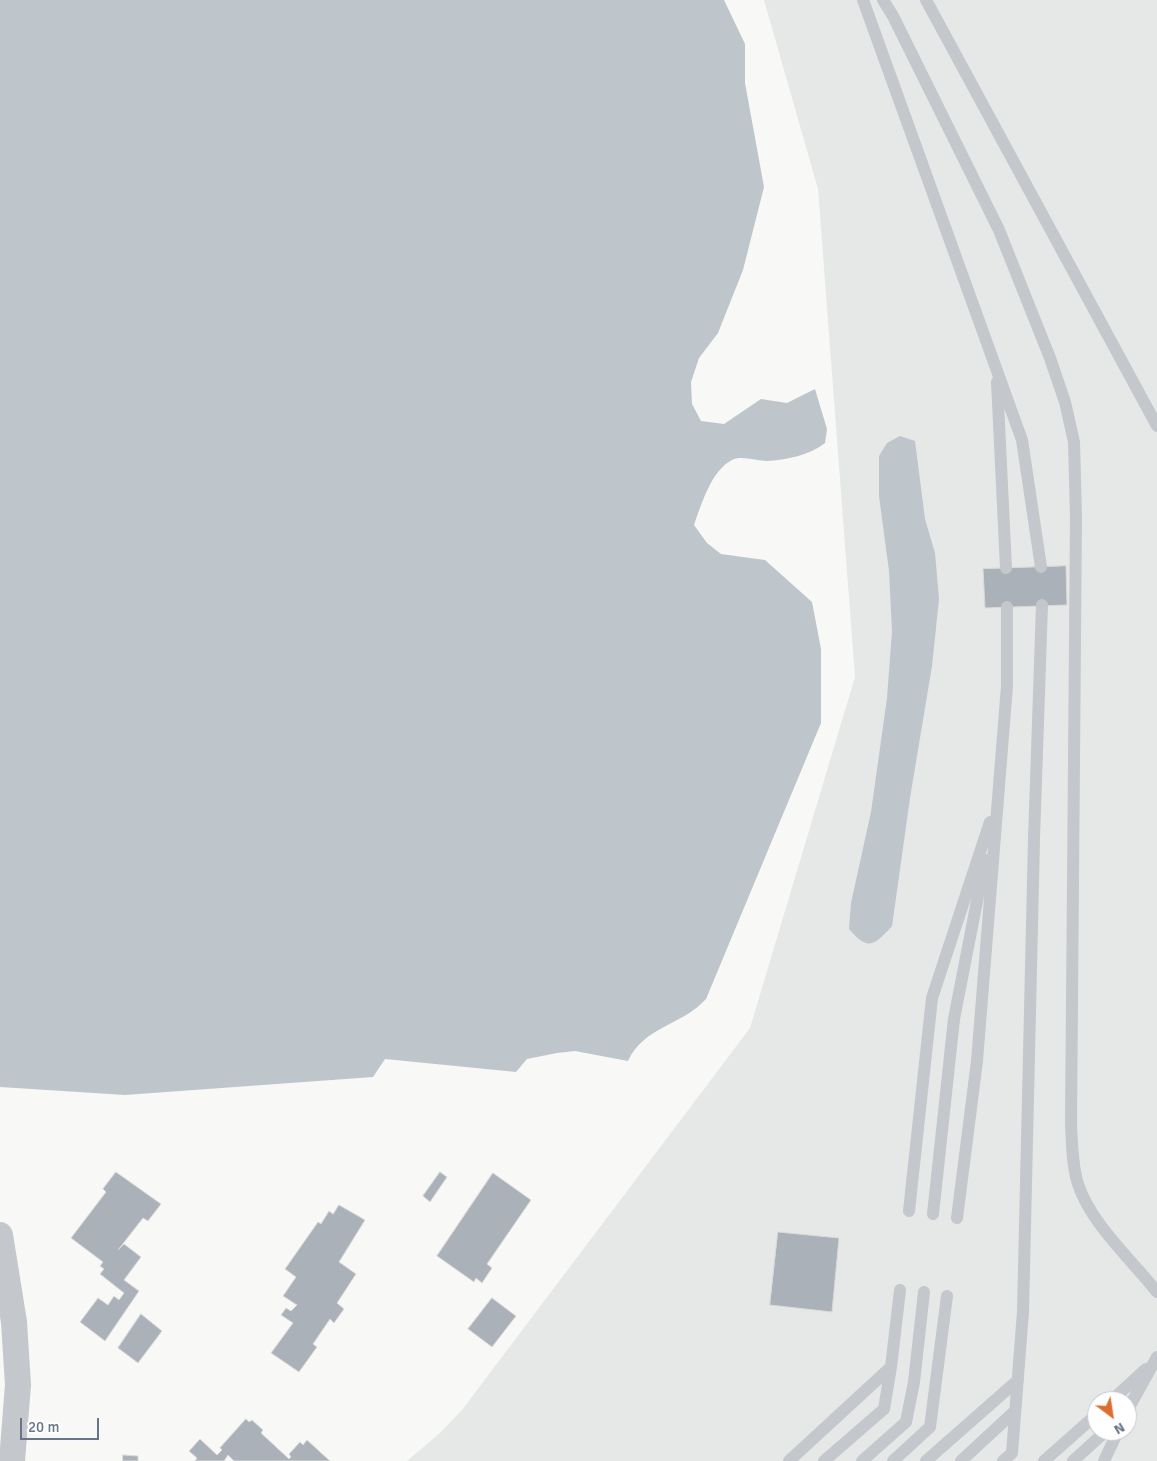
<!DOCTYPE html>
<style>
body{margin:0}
#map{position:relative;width:1157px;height:1461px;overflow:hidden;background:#f8f8f6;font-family:Signika,sans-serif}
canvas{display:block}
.north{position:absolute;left:1087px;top:1391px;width:50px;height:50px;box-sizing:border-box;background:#fff;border:1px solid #c3c8cf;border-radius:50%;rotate:149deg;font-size:14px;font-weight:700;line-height:20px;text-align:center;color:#687586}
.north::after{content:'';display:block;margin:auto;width:18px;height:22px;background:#de6e30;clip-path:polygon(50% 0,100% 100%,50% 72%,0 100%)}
.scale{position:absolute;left:20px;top:1418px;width:79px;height:22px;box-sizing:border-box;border:2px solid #687586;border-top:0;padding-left:6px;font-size:15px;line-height:18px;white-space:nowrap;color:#687586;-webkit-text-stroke:4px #fff;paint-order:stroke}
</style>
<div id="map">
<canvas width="1157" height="1461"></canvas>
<div class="north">N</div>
<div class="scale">20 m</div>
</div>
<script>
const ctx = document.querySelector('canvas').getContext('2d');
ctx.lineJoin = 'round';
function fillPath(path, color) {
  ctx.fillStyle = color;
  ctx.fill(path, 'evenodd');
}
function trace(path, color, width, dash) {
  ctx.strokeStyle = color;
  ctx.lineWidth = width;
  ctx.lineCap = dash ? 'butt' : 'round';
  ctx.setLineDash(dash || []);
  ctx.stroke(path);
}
fillPath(new Path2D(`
 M764,0H1157V1461H407L440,1433L462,1410L750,1028L855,677L818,189ZM1097,1401H1127V1431H1097Z`), '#e6e7e7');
fillPath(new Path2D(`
 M0,0H724L745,44V83L764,187L743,270L718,333L699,358L691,382L692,404L701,421L724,424L761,399L787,403L815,389L827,429L825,443C810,455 786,460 767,461C757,461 741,455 732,460C711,471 702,503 694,525L707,543L721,554L765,560L812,602L821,649V723L706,999C683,1025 643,1027 628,1061L575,1051L557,1053L527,1059L516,1072L385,1059L373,1077L125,1095L0,1087Z
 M900,436L915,441L925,519L935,553L939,599L932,666L910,798L892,926C874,946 868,951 849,929L851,903L871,812L887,698L892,631L889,571L879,496V456L887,443Z`), '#bec6cc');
const building = new Path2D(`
 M1066,566L1067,605L985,608L983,569Z
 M116,1172L161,1204L148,1221L143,1218L118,1250L124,1244L141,1257L124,1280L139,1291L105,1341L80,1322L98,1298L108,1305L114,1296L119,1300L124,1293L100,1274L104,1269L100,1266L103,1262L71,1238L106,1192L103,1189Z
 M440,1172L447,1177L430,1202L423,1196Z
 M493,1173L531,1200L487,1264L492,1268L482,1283L476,1278L474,1282L437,1256Z
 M339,1205L365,1220L339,1262L356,1274L337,1303L344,1309L334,1323L330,1319L313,1344L317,1347L299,1372L271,1353L293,1323L281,1315L286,1308L291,1311L297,1305L283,1296L296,1277L285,1269L318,1222L321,1224L329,1211L333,1214Z
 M778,1232L839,1238L832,1312L770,1305Z
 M492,1298L516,1316L492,1347L468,1329Z
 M141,1314L162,1331L138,1363L118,1348Z
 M246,1419L249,1422L252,1420L263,1430L261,1433L289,1459L291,1457L289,1454L300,1442L303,1445L307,1440L330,1461H234L228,1455L224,1461H195L197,1458L189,1451L200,1439L217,1455L222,1450L220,1448Z
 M123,1455L138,1456V1461H123Z`);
fillPath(building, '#abb1b8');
trace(building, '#dadad8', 1);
trace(new Path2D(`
 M863,0L1022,440L1041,567
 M883,0L893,16L999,230L1050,358L1065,402L1074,442L1076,517L1071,1123C1072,1143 1072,1165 1078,1184C1091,1224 1132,1260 1157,1292
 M926,0L1157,426
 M997,382L1006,568
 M909,1211L932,998L990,822
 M933,1214L954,1019L985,860
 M957,1218L977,1061L1007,686V607
 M1111,1401L1146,1369
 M1127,1411L1157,1357
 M789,1461L891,1367L900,1290
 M824,1461L884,1409L891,1367
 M862,1461L906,1422L914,1382L924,1292
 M893,1461L930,1427L947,1296
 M926,1461L1018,1380
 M961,1461L1015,1411
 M1003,1461L1012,1453L1023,1312L1034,839L1042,605
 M1044,1461L1097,1414
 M1073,1461L1106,1431
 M1104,1461L1118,1431`), '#c4c7cb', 12);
trace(new Path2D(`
 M0,1235L14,1322L18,1385L12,1461`), '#c4c7cb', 26);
</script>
